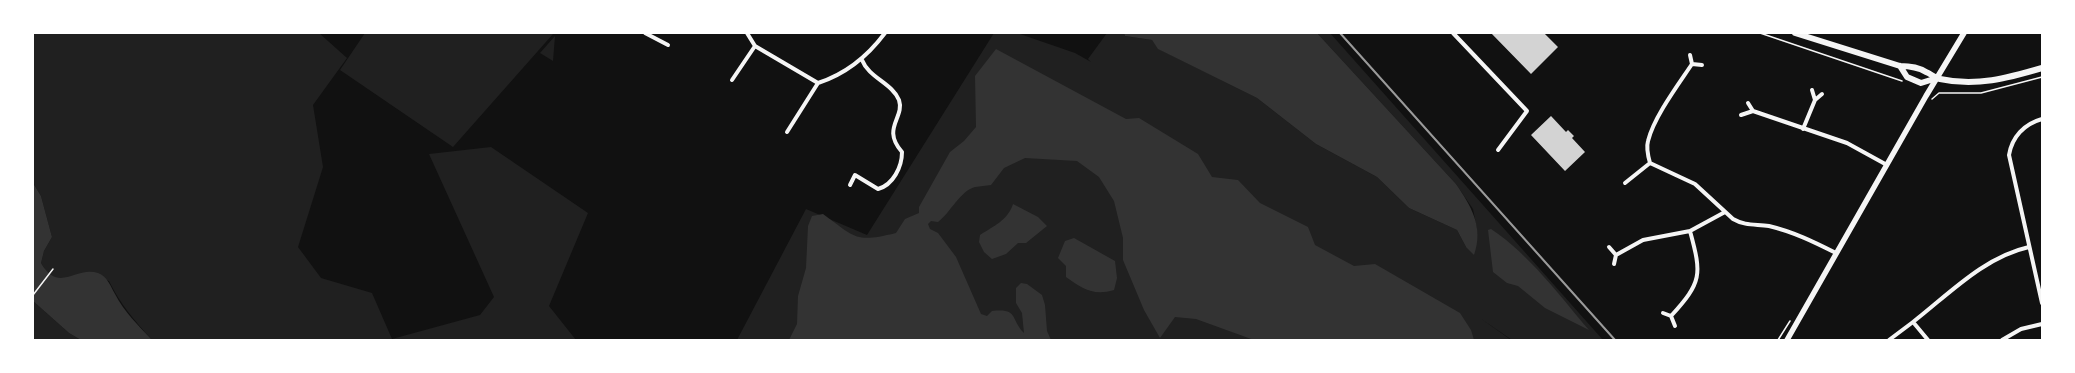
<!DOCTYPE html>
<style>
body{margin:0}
#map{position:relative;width:2075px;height:373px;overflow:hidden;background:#111;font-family:"Alegreya Sans",sans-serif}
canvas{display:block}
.frame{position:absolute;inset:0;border:34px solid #fff;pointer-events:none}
</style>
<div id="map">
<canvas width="2075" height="373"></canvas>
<div class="frame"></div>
</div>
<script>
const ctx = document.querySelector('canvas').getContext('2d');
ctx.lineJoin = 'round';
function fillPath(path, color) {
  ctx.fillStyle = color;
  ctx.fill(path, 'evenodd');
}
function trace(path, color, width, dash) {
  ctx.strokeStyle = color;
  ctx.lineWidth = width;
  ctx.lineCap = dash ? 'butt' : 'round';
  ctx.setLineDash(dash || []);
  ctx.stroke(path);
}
fillPath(new Path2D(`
 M33,33H319L347,58L313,105L323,167L298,247L321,278L372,293L392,339L480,315L494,297L429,154L491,147L588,213L549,306L576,340H152C135,321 120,304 109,281L84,273L69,278H54L46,271L41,263L44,251L52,237L41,196L33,183Z
 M365,33H552L553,34L453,147L340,70Z
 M994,33H1017L1075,53L1091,62L1088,59L1107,33H1124L1125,36L1152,40L1159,49L1257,98L1316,144L1377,177L1409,208L1457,230L1466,247L1477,229L1473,209L1456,184L1317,33H1330L1603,340H1512L1480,318L1511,340H737L806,209L867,235Z
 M555,36L553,61L540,53Z
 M33,301L69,333L81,340H33Z`), '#202020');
fillPath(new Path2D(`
 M1124,33H1317L1456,184C1471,206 1484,227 1474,255L1466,247L1457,230L1409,208L1377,177L1316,144L1257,98L1158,49L1152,40L1125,36Z
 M996,49L1126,119L1139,118L1198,154L1212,177L1238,180L1260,203L1308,227L1315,245L1354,266L1375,264L1460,313L1471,330L1474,340H1254L1196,319L1175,317L1160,338L1144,310L1123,260V238L1114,201L1099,177L1077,161L1025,158L1004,168L991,185C986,186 980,186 975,187C960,191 951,212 938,222L931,221L928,224L930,229L938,233L956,257L981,314L987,316L992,311C1019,308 1010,319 1024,333L1022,313L1016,303V288L1021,283L1027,284L1042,295L1045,305L1047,331L1051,340H789L797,324L798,296L806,268L808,226L812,216L823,214C856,238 855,243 896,233L905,219L919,213V207L950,152L964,141L976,127L975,76Z
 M33,183L41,196L52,237L44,251L41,263C59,294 75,266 98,273C107,276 111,287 115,294C124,312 139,326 152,340H81L69,333L33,301Z
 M1013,204L1038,217L1047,226L1026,243H1018L1006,254L992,259L984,252L979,242L980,235C994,226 1008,220 1013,204Z
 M1491,229C1530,255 1559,295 1589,330L1545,308L1518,286L1507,283L1493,272L1488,230Z
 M1074,238L1115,261L1117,278L1114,290C1093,296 1083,289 1066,277V266L1058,258L1065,241Z`), '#333');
fillPath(new Path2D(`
 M1491,33H1544L1558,47L1531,74Z
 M1551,116L1566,132L1568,130L1574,136L1572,138L1585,152L1565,171L1531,135Z`), '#d3d3d3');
trace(new Path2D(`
 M1760,33L1902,81
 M1932,99L1939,93H1981L2042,77
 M33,295L53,269
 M1778,340L1790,321`), '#f5f5f5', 1.5);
trace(new Path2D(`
 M645,33L668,45
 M747,33L755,46L818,83C846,74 867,57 885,33
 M1453,33L1527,111L1498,150
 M1690,55L1692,64C1678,85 1654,117 1648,141C1646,148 1648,156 1650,163L1695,184L1733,219C1745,226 1756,224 1769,226C1794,232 1814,242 1836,253
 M1692,64L1702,65
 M732,80L755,46
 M1815,100L1822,94
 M1748,103L1753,111L1847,143L1887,165
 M1741,115L1753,111
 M2042,119C2024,124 2012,137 2009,155L2042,303
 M1803,129L1815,100L1812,90
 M787,132L818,83
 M1625,183L1650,163
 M850,185L855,175L878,189C893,185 902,167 902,152C881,128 905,118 899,100C892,83 869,78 862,60
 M1609,247L1616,255L1643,240L1690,231L1725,212
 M1614,264L1616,255
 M1663,313L1671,316C1702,282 1702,275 1690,231
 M1671,316L1675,326
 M1889,340L1913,322
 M1928,340L1913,322C1949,294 1984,257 2029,247
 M2002,340L2021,329L2042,324`), '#f5f5f5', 4);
trace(new Path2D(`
 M1787,340L1926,96L1964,33`), '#f5f5f5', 5.5);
trace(new Path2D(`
 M1795,33L1900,66C1909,66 1918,67 1926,72C1931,74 1935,78 1940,79C1976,87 2008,78 2042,68
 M1900,66L1907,77L1921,83L1937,78`), '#f5f5f5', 6);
trace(new Path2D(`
 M1340,33L1615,340`), '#9a9a9a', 2);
</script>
